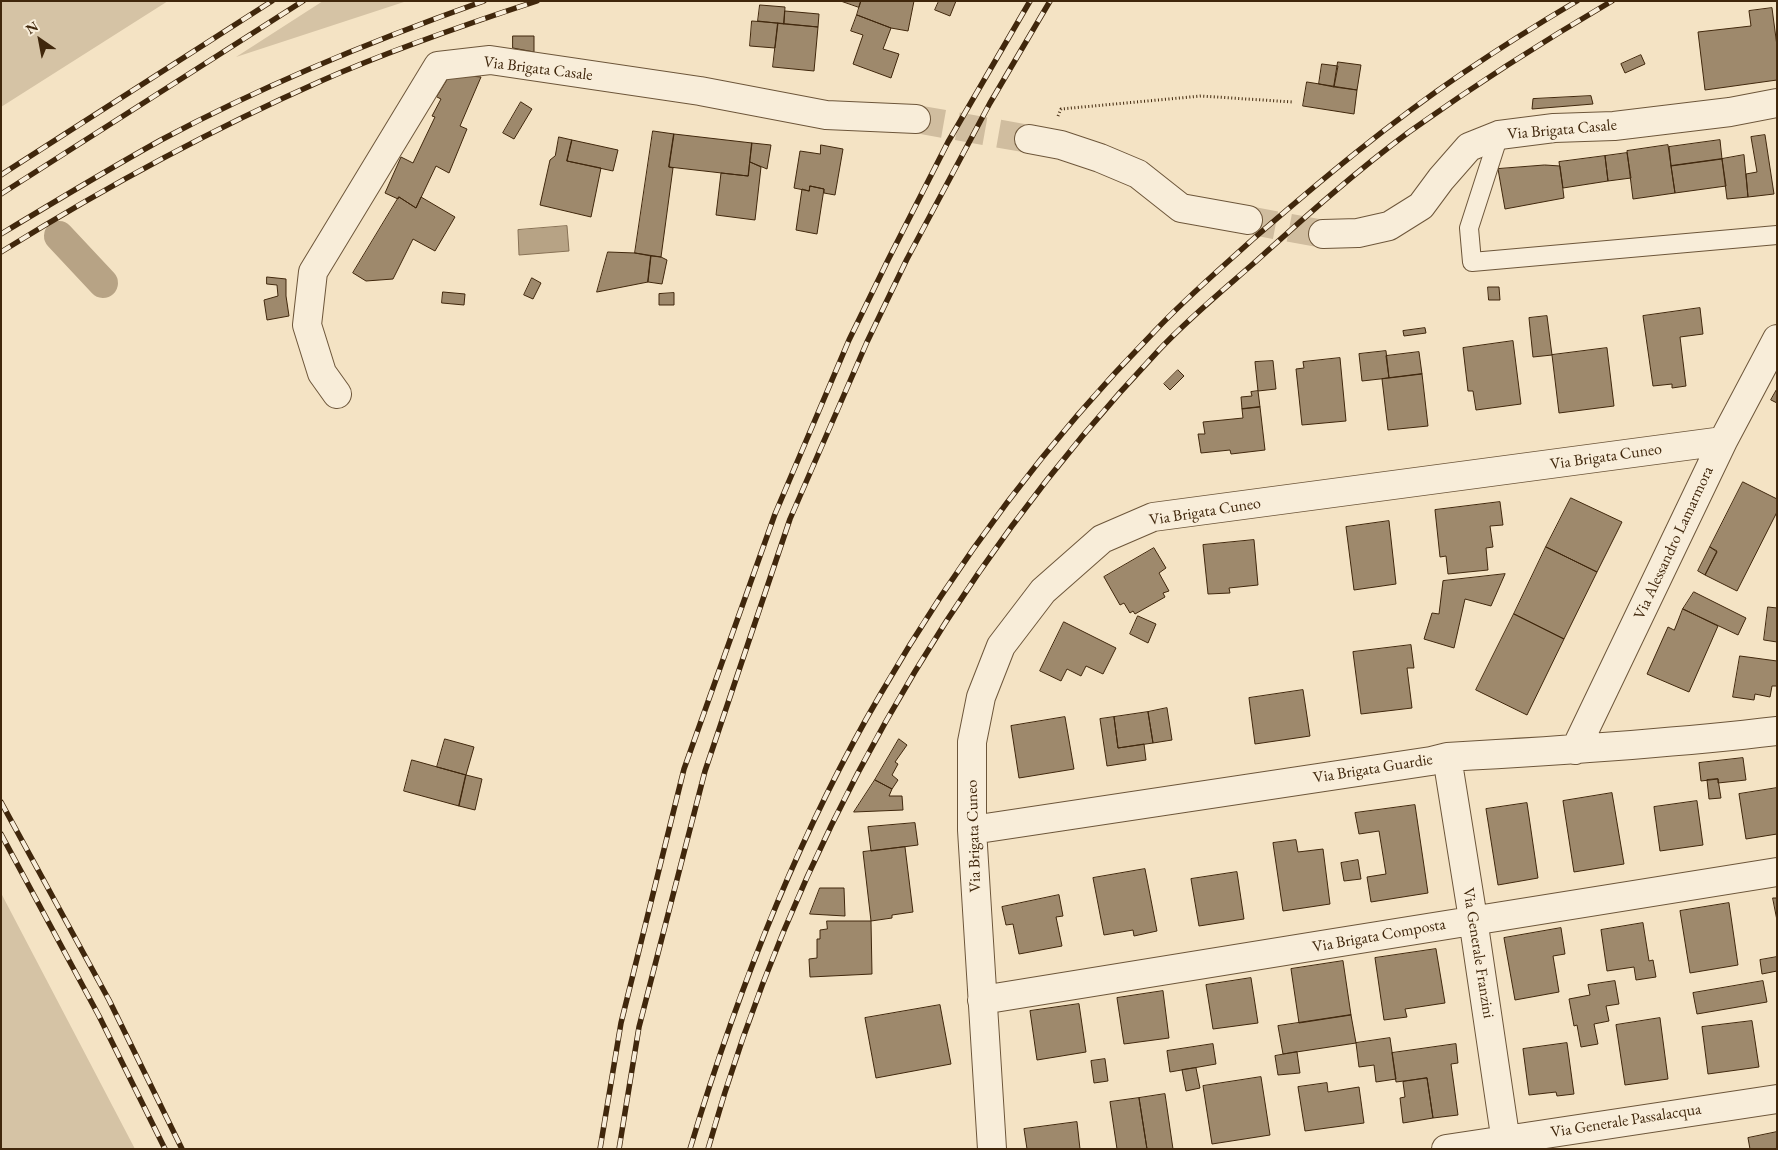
<!DOCTYPE html>
<style>
body{margin:0}
#map{position:relative;width:1778px;height:1150px;overflow:hidden;background:#f4e3c4;font-family:"EB Garamond",serif}
canvas{display:block}
.frame{position:absolute;inset:0;border:2px solid #40270c;pointer-events:none}
.north{position:absolute;left:15px;top:15px;width:50px;height:50px;-webkit-text-stroke:4px #f8edd9;paint-order:stroke;rotate:327deg;font-size:14px;font-weight:700;line-height:20px;text-align:center;color:#40270c}
.north::after{content:'';display:block;margin:auto;width:18px;height:22px;background:#40270c;clip-path:polygon(50% 0,100% 100%,50% 72%,0 100%)}
</style>
<div id="map">
<canvas width="1778" height="1150"></canvas>
<div class="frame"></div>
<div class="north">N</div>
</div>
<script>
const ctx = document.querySelector('canvas').getContext('2d');
ctx.lineJoin = 'round';
function fillPath(path, color) {
  ctx.fillStyle = color;
  ctx.fill(path, 'evenodd');
}
function trace(path, color, width, dash) {
  ctx.strokeStyle = color;
  ctx.lineWidth = width;
  ctx.lineCap = dash ? 'butt' : 'round';
  ctx.setLineDash(dash || []);
  ctx.stroke(path);
}
function label(font, color, halo, rows, align = 'center') {
  ctx.font = font + ' "EB Garamond",serif';
  ctx.lineWidth = 4.5;
  ctx.setLineDash([]);
  ctx.textBaseline = 'middle';
  ctx.strokeStyle = halo;
  ctx.fillStyle = color;
  for (const [text, x, y, turn = 0] of rows) {
    ctx.save();
    ctx.translate(x, y);
    ctx.rotate((+turn || 0) * Math.PI / 180);
    ctx.textAlign = isNaN(turn) ? turn : align;
    if (halo) ctx.strokeText(text, 0, 0);
    ctx.fillText(text, 0, 0);
    ctx.restore();
  }
}
fillPath(new Path2D(`
 M1,1H168L1,107Z
 M323,1H407L236,57Z
 M1,893L135,1149H1Z`), '#d5c3a5');
const water = new Path2D(`
 M567,226L569,251L519,255L518,230Z`);
fillPath(water, '#b7a385');
trace(water, '#877155', 1);
trace(new Path2D(`
 M59,236L103,283`), '#b7a385', 30);
const building = new Path2D(`
 M841,1H861L859,7Z
 M861,1H914L908,31L891,28L857,15Z
 M939,1H956L950,16L935,10Z
 M760,5L785,7L784,24L758,21Z
 M1772,8L1777,46V80L1705,90L1698,32L1751,26L1749,11Z
 M785,11L819,14L818,27L784,24Z
 M857,15L891,28L883,49L899,54L891,78L853,64L863,35L851,31Z
 M752,21L778,23L775,48L750,46Z
 M778,23L818,27L814,71L773,67Z
 M513,36H534V52L513,48Z
 M1641,55L1645,64L1625,73L1621,64Z
 M1338,62L1361,65L1357,90L1334,87Z
 M1322,64L1338,66L1334,87L1319,84Z
 M451,74L481,77L460,126L467,129L449,173L436,166L416,208L399,197L398,199L385,193L401,157L413,163L435,117L432,116L441,99L437,97Z
 M1307,82L1357,90L1354,114L1303,106Z
 M1591,96L1593,104L1532,109L1533,99Z
 M521,102L532,109L514,139L503,133Z
 M653,131L674,134L669,167L673,168L661,257L635,253Z
 M674,134L752,143L748,176L669,167Z
 M1765,135L1774,194L1748,197L1746,174L1757,172L1751,137Z
 M559,137L572,140L567,161L601,168L591,217L540,205L550,160L555,156Z
 M572,140L618,150L613,171L567,161Z
 M1720,140L1722,159L1671,166L1669,147Z
 M752,143L771,145L767,169L750,162Z
 M821,145L843,149L835,195L824,193V189L810,186L809,191L794,188L800,151L820,154Z
 M1668,145L1675,193L1633,199L1627,151Z
 M1627,153L1631,178L1608,181L1605,156Z
 M1744,155L1748,197L1727,199L1722,159Z
 M1605,156L1608,181L1563,188L1559,162Z
 M1722,159L1726,186L1675,193L1671,166Z
 M750,162L761,167L755,220L716,215L721,173L748,176Z
 M1545,165L1560,166L1564,198L1505,209L1498,169Z
 M810,186L824,189L817,234L796,230L802,189L809,191Z
 M399,197L416,208L421,197L455,217L435,251L413,239L393,279L366,281L353,273Z
 M608,252L635,253L651,256L648,282L597,292Z
 M651,256L661,257L667,260L662,284L648,282Z
 M267,277L286,279V296L289,316L267,320L264,300L278,296L277,285L267,284Z
 M532,278L541,283L533,299L524,295Z
 M1488,287H1499L1500,300H1489Z
 M443,292L465,294L464,305L442,303Z
 M674,293V305H659V294Z
 M1700,308L1703,334L1680,337L1686,386L1672,388V384L1653,386L1643,316Z
 M1547,316L1552,355L1533,357L1529,318Z
 M1425,328L1426,333L1404,336L1403,331Z
 M1513,341L1521,404L1476,410L1473,391H1468L1463,348Z
 M1607,348L1614,406L1559,413L1552,355Z
 M1386,351L1389,378L1362,381L1359,354Z
 M1419,352L1422,374L1389,378L1386,356Z
 M1340,358L1346,421L1302,425L1296,369L1304,368L1303,362Z
 M1273,361L1276,389L1258,391L1255,362Z
 M1178,370L1184,376L1170,390L1164,384Z
 M1422,374L1428,426L1388,430L1382,379Z
 M1777,389V403L1771,400Z
 M1258,391L1260,407L1242,409L1241,397L1252,396L1251,392Z
 M1260,407L1265,450L1231,454L1230,450L1201,453L1198,434H1205L1203,422L1243,418L1242,409Z
 M1743,482L1777,499V512L1737,591L1705,575L1717,551L1710,547Z
 M1571,498L1622,522L1597,572L1546,547Z
 M1500,502L1503,525L1490,526L1493,547L1486,548L1488,570L1448,574L1446,556L1440,557L1435,510Z
 M1389,521L1396,584L1354,590L1346,527Z
 M1254,540L1258,585L1229,588L1230,593L1208,594L1203,545Z
 M1546,547L1597,572L1564,639L1514,614Z
 M1710,547L1717,552L1705,575L1698,571Z
 M1154,548L1166,568L1159,573L1169,591L1163,593L1165,597L1135,614L1133,611L1130,613L1124,603L1120,605L1104,577Z
 M1505,574L1491,606L1465,599L1454,648L1424,639L1432,613L1439,614L1443,581Z
 M1694,592L1746,618L1738,635L1683,609Z
 M1768,607L1777,608V642L1764,640Z
 M1683,609L1718,626L1689,692L1647,674L1668,627L1674,630Z
 M1514,614L1564,639L1527,715L1476,690Z
 M1138,616L1156,624L1148,643L1130,634Z
 M1064,622L1116,648L1103,674L1086,666L1081,676L1067,669L1061,681L1040,671Z
 M1411,645L1414,668H1407L1412,708L1361,714L1353,652Z
 M1740,656L1777,661V686H1772L1770,697L1755,694L1754,700L1733,697Z
 M1303,690L1310,736L1255,744L1249,698Z
 M1167,708L1172,740L1153,743L1148,712Z
 M1148,712L1153,743L1118,748L1114,717Z
 M1065,717L1074,769L1019,778L1011,726Z
 M1114,717L1118,748L1144,744L1146,760L1107,766L1100,719Z
 M445,739L474,747L466,775L437,767Z
 M899,739L907,745L895,762L898,764L892,775L898,780L892,789L875,780Z
 M1743,758L1746,780L1718,783V779L1701,781L1699,763Z
 M412,760L466,775L459,806L404,791Z
 M466,775L482,779L475,810L459,806Z
 M1718,779L1721,798L1709,799L1707,780Z
 M875,780L892,789L889,796H902L903,810L854,812Z
 M1777,788V834L1746,839L1739,794Z
 M1612,793L1624,864L1574,872L1563,801Z
 M1697,801L1703,845L1660,851L1654,807Z
 M1527,803L1538,878L1498,885L1486,809Z
 M1415,805L1428,893L1371,902L1367,877L1386,874L1379,831L1359,834L1355,813Z
 M915,823L918,845L871,851L868,827Z
 M1296,840L1298,852L1323,849L1330,904L1283,911L1273,843Z
 M905,847L913,912L892,915V918L871,921L863,852Z
 M1358,860L1361,879L1344,881L1341,863Z
 M1145,869L1157,931L1134,936L1133,930L1104,935L1093,878Z
 M1237,872L1244,919L1199,926L1191,879Z
 M820,888H844L845,916L810,914Z
 M1059,895L1063,916L1056,917L1062,946L1019,954L1013,924L1006,925L1002,907Z
 M1773,898H1777V920Z
 M1729,903L1738,965L1690,973L1680,911Z
 M827,921H871L872,974L810,977L809,959L817,958V939H820V930L827,929Z
 M1643,923L1649,961L1653,960L1656,977L1636,980L1634,967L1607,971L1601,930Z
 M1561,928L1565,954L1553,956L1559,992L1515,1000L1504,938Z
 M1436,949L1445,1003L1405,1009L1407,1017L1384,1020L1375,958Z
 M1777,957V971L1762,974L1760,960Z
 M1343,961L1351,1015L1299,1023L1291,969Z
 M1251,978L1258,1023L1213,1029L1206,985Z
 M1615,981L1619,1004L1606,1006L1609,1021L1594,1024L1598,1044L1581,1047L1577,1025L1574,1026L1569,999L1590,995L1588,985Z
 M1763,981L1767,1002L1697,1014L1693,993Z
 M1163,991L1169,1038L1124,1044L1117,998Z
 M1079,1004L1086,1052L1037,1060L1030,1011Z
 M940,1005L951,1064L876,1078L865,1018Z
 M1351,1015L1356,1043L1283,1054L1278,1026Z
 M1660,1018L1668,1079L1625,1085L1616,1025Z
 M1752,1021L1759,1067L1708,1074L1702,1027Z
 M1390,1038L1396,1079L1376,1082L1374,1065L1359,1067L1356,1043Z
 M1567,1043L1574,1094L1557,1096L1556,1092L1529,1095L1523,1049Z
 M1213,1044L1216,1064L1170,1072L1167,1051Z
 M1456,1044L1458,1063L1451,1064L1458,1115L1433,1118L1427,1078L1396,1082L1392,1053Z
 M1297,1052L1300,1073L1278,1075L1275,1056Z
 M1105,1059L1108,1081L1094,1083L1091,1061Z
 M1196,1068L1200,1088L1186,1091L1182,1070Z
 M1261,1077L1270,1135L1212,1144L1203,1086Z
 M1427,1078L1433,1118L1403,1123L1400,1098L1405,1097L1403,1082Z
 M1327,1083L1328,1092L1359,1087L1364,1123L1305,1131L1298,1087Z
 M1165,1094L1173,1149H1147L1139,1098Z
 M1139,1098L1147,1149H1117L1110,1102Z
 M1077,1122L1080,1149H1027L1024,1129Z
 M1777,1132V1149H1750L1748,1138Z`);
fillPath(building, '#9e896c');
trace(building, '#40270c', 1);
trace(new Path2D(`
 M916,119L1029,139
 M1248,220L1323,234`), '#d0bd9f', 28, [28, 14]);
const lane = new Path2D(`
 M1499,135L1469,228L1472,262L1777,235`);
const street = new Path2D(`
 M1029,139L1061,145L1100,158L1138,174L1181,208L1248,220
 M1323,234L1358,233L1389,226L1421,206L1441,179L1469,147L1499,135L1554,128L1614,126L1730,112L1777,103
 M337,394L322,373L307,325L313,272L438,66L490,60L700,91L826,115L916,119
 M1575,750L1723,441L1777,339
 M1447,757L1473,919L1507,1149
 M972,830L1431,761L1447,757C1557,751 1667,744 1777,731
 M982,1000C1247,958 1512,913 1777,872
 M992,1149L972,830V742L981,697L1001,646L1043,591L1102,539L1153,517L1723,441
 M1446,1149L1777,1099`);
trace(lane, '#6d563a', 20);
trace(street, '#6d563a', 30);
trace(new Path2D(`
 M1058,116L1061,109L1201,96L1293,102`), '#40270c', 3, [1, 2.5]);
trace(lane, '#f8edd9', 18);
trace(street, '#f8edd9', 28);
const rail = new Path2D(`
 M1,175L272,1
 M1,194L303,1
 M1,234C54,202 107,170 161,140C264,85 374,40 484,1
 M1,252C104,188 210,130 321,81C391,50 464,25 537,1
 M1,802L109,1000L182,1149
 M1,834L99,1016L165,1149
 M600,1149L621,1023L684,769L775,514L849,340L888,260L948,142L1030,1
 M619,1149L639,1027L705,771L790,519L867,342L907,259L990,103L1050,1
 M690,1149C737,992 797,837 880,695C956,563 1048,440 1154,332C1185,299 1219,270 1252,240C1320,181 1389,123 1463,73C1500,48 1538,24 1577,1
 M708,1149C792,852 947,574 1159,350C1188,319 1222,291 1254,263C1304,218 1355,172 1409,132C1475,85 1542,42 1612,1`);
trace(rail, '#40270c', 5.5);
trace(rail, '#f8edd9', 4, [11]);
label('16px', '#40270c', '#f8edd9', [
 ["Via Brigata Casale",538,69,7],
 ["Via Brigata Casale",1562,130,-5],
 ["Via Brigata Cuneo",1606,457,-8],
 ["Via Brigata Cuneo",1205,512,-9],
 ["Via Alessandro Lamarmora",1674,543,-65],
 ["Via Brigata Guardie",1373,769,-9],
 ["Via Brigata Cuneo",974,836,-92],
 ["Via Brigata Composta",1379,936,-10],
 ["Via Generale Franzini",1478,953,81],
 ["Via Generale Passalacqua",1626,1121,-9]
]);
</script>
